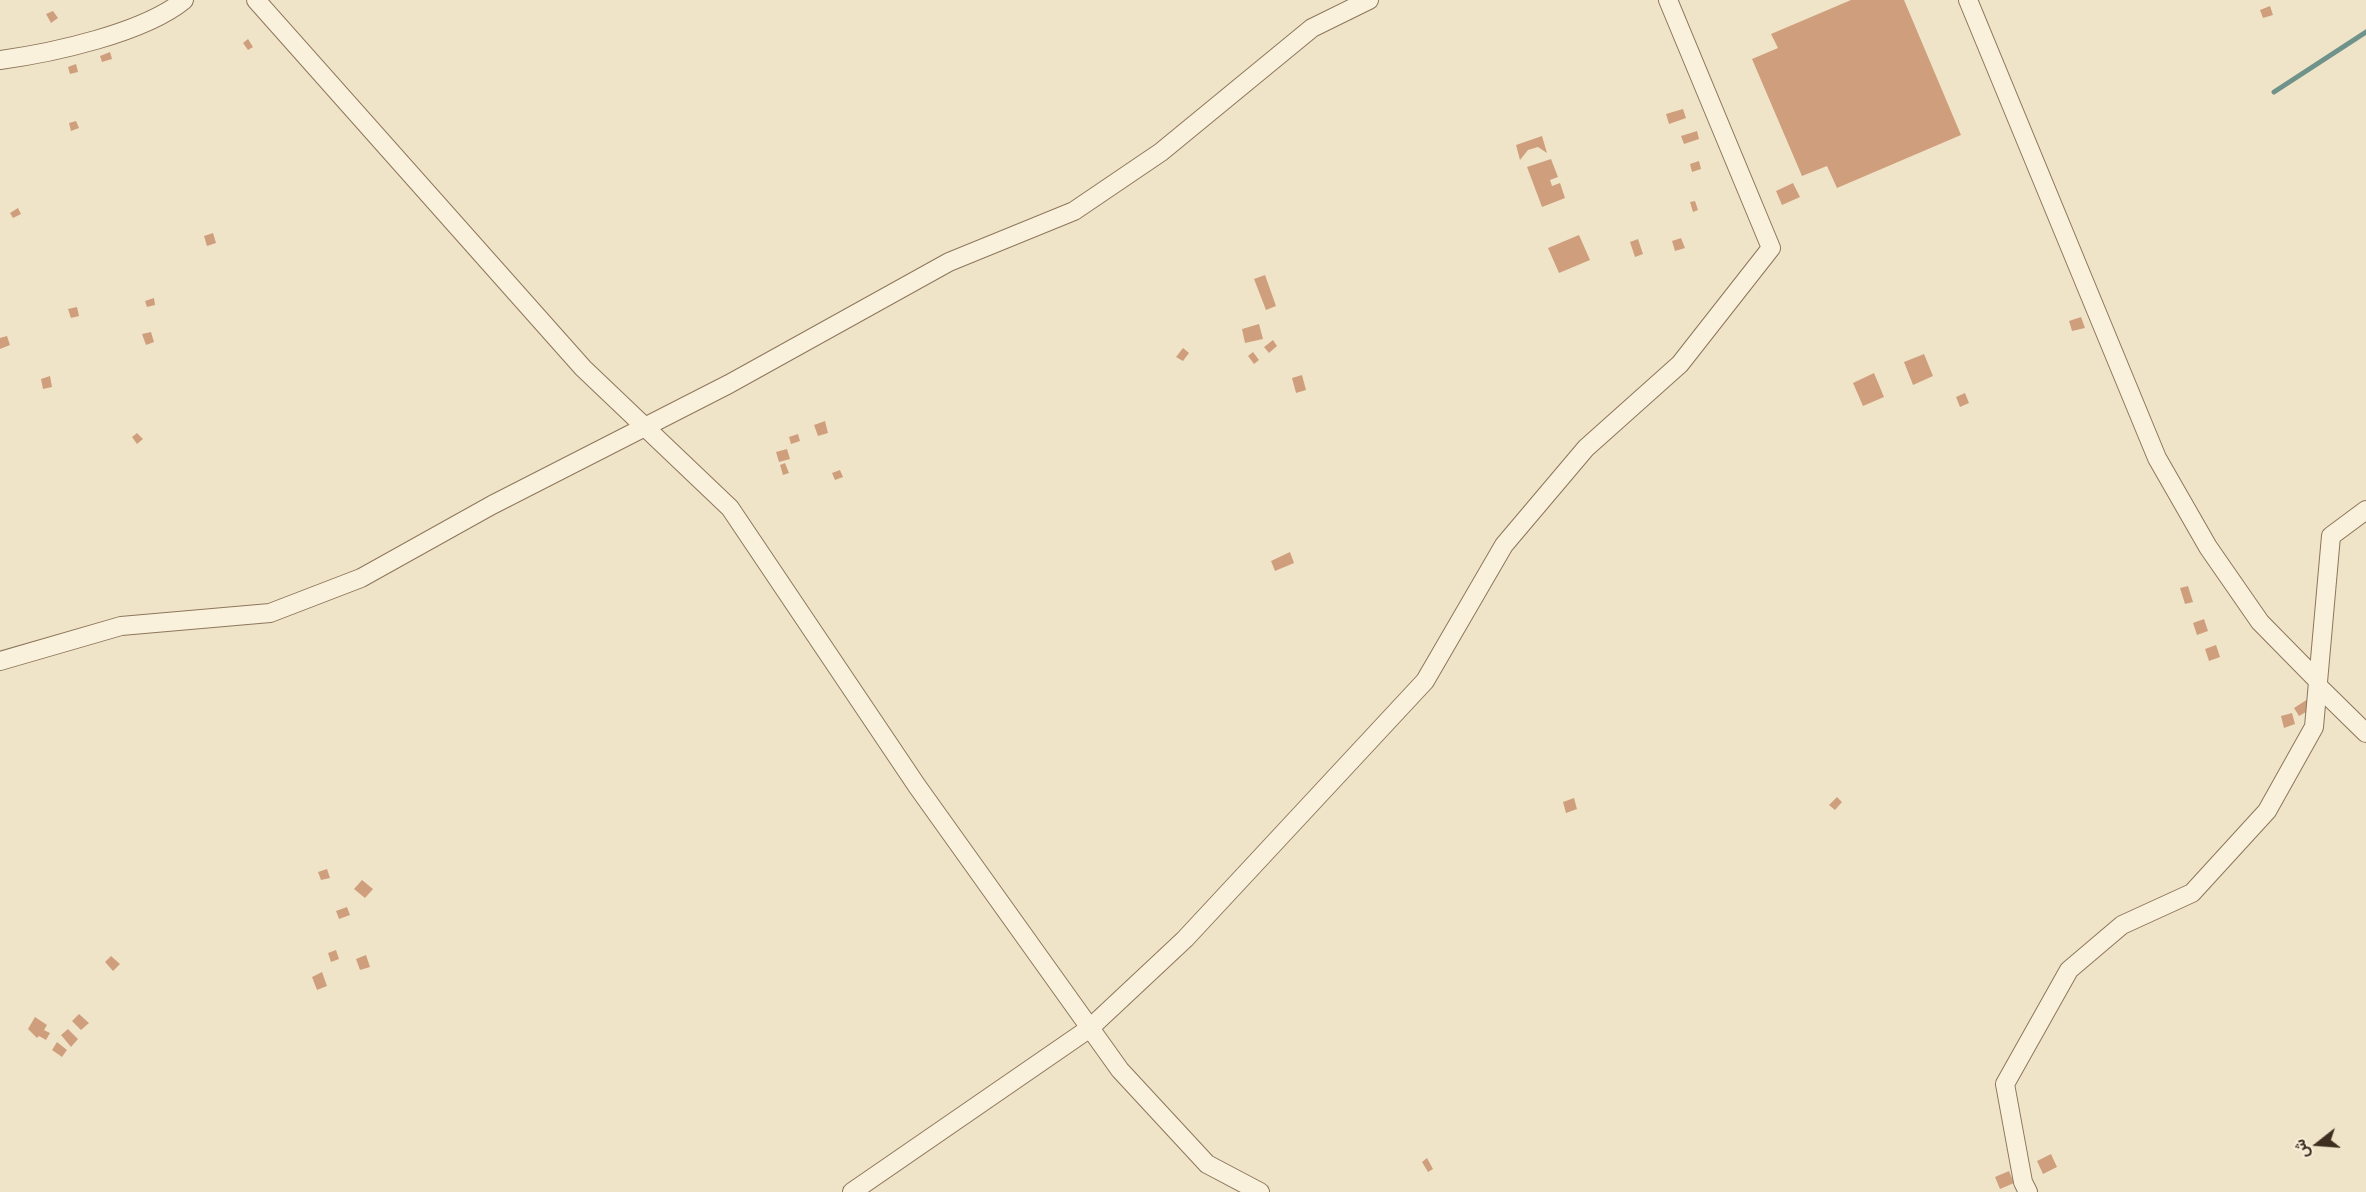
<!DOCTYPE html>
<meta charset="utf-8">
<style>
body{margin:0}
#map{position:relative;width:2366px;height:1192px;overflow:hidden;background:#f0e4c8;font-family:"Source Serif 4",Vazirmatn,serif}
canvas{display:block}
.north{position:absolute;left:2288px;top:1114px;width:60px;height:60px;-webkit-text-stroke:4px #f7eed8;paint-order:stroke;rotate:253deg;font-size:16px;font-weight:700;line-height:24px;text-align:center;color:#3d2e20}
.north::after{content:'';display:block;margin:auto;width:21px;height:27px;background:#3d2e20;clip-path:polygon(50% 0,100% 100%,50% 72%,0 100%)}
</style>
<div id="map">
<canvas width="2366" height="1192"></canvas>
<div class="north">ش</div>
</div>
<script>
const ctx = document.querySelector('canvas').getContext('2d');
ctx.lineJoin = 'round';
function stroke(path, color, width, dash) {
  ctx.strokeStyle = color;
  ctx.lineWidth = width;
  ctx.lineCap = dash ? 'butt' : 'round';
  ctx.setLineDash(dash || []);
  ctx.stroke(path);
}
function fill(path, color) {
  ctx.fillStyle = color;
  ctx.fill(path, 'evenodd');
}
const stream = new Path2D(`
 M 2274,92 L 2366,32`);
const building = new Path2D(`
 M 1851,0 L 1904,0 L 1961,135 L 1837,188 L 1827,166 L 1802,176 L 1752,59 L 1778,48 L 1771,34 Z
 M 2270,6 L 2273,15 L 2263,18 L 2260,10 Z
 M 53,11 L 58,18 L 51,23 L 46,14 Z
 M 248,39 L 253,47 L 248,50 L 243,43 Z
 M 110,52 L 112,59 L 102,62 L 100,56 Z
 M 76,64 L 78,72 L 70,74 L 68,67 Z
 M 1683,109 L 1686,118 L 1669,124 L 1666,114 Z
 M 76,121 L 79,128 L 71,131 L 69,123 Z
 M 1697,131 L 1699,139 L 1684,144 L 1681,136 Z
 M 1542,136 L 1547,153 L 1538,147 L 1528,150 L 1520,160 L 1516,145 Z
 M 1551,159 L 1558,177 L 1550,180 L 1552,186 L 1560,183 L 1565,198 L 1542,207 L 1527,167 Z
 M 1699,161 L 1701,169 L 1692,172 L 1690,164 Z
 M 1793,183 L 1800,197 L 1782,205 L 1776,191 Z
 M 1695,201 L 1698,210 L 1693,212 L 1690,202 Z
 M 18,208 L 21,214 L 13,218 L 10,213 Z
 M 213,233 L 216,243 L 207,246 L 204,236 Z
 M 1579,235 L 1590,260 L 1559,273 L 1548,248 Z
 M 1681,238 L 1685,248 L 1675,251 L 1672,241 Z
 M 1638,239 L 1643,254 L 1635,257 L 1630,242 Z
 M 1265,275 L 1276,306 L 1266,310 L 1254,279 Z
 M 154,298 L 155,305 L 147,307 L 145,301 Z
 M 77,307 L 79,316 L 71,318 L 68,309 Z
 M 2081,317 L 2085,328 L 2072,331 L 2069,321 Z
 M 1259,324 L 1263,339 L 1245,343 L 1242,329 Z
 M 151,332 L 154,342 L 146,345 L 142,334 Z
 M 7,336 L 10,345 L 0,349 L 0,338 Z
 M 1273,340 L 1277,346 L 1269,353 L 1264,347 Z
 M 1183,348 L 1189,353 L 1183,361 L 1176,357 Z
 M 1253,352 L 1259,360 L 1254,364 L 1248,356 Z
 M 1924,354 L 1933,376 L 1913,385 L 1904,362 Z
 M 1874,373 L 1884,397 L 1863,406 L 1853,383 Z
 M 1302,375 L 1306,390 L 1296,393 L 1292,378 Z
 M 50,376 L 52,387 L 43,389 L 41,379 Z
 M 1965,393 L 1969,403 L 1960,407 L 1956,397 Z
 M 825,421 L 828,433 L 818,436 L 814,425 Z
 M 137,433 L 143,439 L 137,444 L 132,437 Z
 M 798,434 L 800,441 L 791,444 L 789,437 Z
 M 787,449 L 790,459 L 779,462 L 776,452 Z
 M 785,463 L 789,473 L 783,475 L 780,465 Z
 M 840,470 L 843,477 L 835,480 L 832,473 Z
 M 1290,552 L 1294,563 L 1275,571 L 1271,561 Z
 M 2188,586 L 2193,602 L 2185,604 L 2180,588 Z
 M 2204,619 L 2208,631 L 2197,635 L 2193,623 Z
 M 2216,645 L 2220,657 L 2209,661 L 2205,649 Z
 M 2308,699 L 2313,708 L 2299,716 L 2294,708 Z
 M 2292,713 L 2295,724 L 2284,728 L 2281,716 Z
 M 1837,797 L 1842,802 L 1835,810 L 1829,805 Z
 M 1574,798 L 1577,809 L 1566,813 L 1563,802 Z
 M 327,869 L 330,878 L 321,880 L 318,872 Z
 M 362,880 L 373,889 L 365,898 L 354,889 Z
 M 347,907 L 350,915 L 339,919 L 336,911 Z
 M 336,950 L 339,959 L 331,962 L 328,953 Z
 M 366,955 L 370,967 L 360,970 L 356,959 Z
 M 111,956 L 120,964 L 113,971 L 105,962 Z
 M 322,972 L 327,986 L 317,990 L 312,977 Z
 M 79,1014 L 89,1023 L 81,1030 L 72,1021 Z
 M 35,1017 L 47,1025 L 44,1030 L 50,1033 L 46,1040 L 39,1036 L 37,1038 L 28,1029 Z
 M 68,1029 L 78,1039 L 71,1047 L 61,1035 Z
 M 57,1042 L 67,1050 L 62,1057 L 52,1050 Z
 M 2051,1154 L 2057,1167 L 2043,1174 L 2037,1161 Z
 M 1427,1158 L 1433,1169 L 1428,1172 L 1422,1162 Z
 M 2009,1171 L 2014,1183 L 2000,1189 L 1995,1177 Z`);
const street = new Path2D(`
 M 256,0 L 583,368 L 730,508 L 917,786 L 1120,1070 L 1207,1164 L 1260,1192
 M 1968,0 L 2157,458 L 2208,547 L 2260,622 L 2318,681
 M 0,60 C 52,53 144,33 184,0
 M 0,661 L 121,626 L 270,613 L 361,578 L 492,505 L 729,384 L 949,262 L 1074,211 L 1161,152 L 1312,28 L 1369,0
 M 2318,686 L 2366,733
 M 852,1192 L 1090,1028 L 1185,939 L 1425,681 L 1504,545 L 1586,448 L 1680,364 L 1771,248 L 1668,0
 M 2028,1192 L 2023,1182 L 2005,1084 L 2069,970 L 2122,925 L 2192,893 L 2267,811 L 2314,727 L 2331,536 L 2366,510`);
stroke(stream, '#6f938a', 5);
fill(building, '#cf9f7d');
stroke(street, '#8d765c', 20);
stroke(street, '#faf1dc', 18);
</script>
